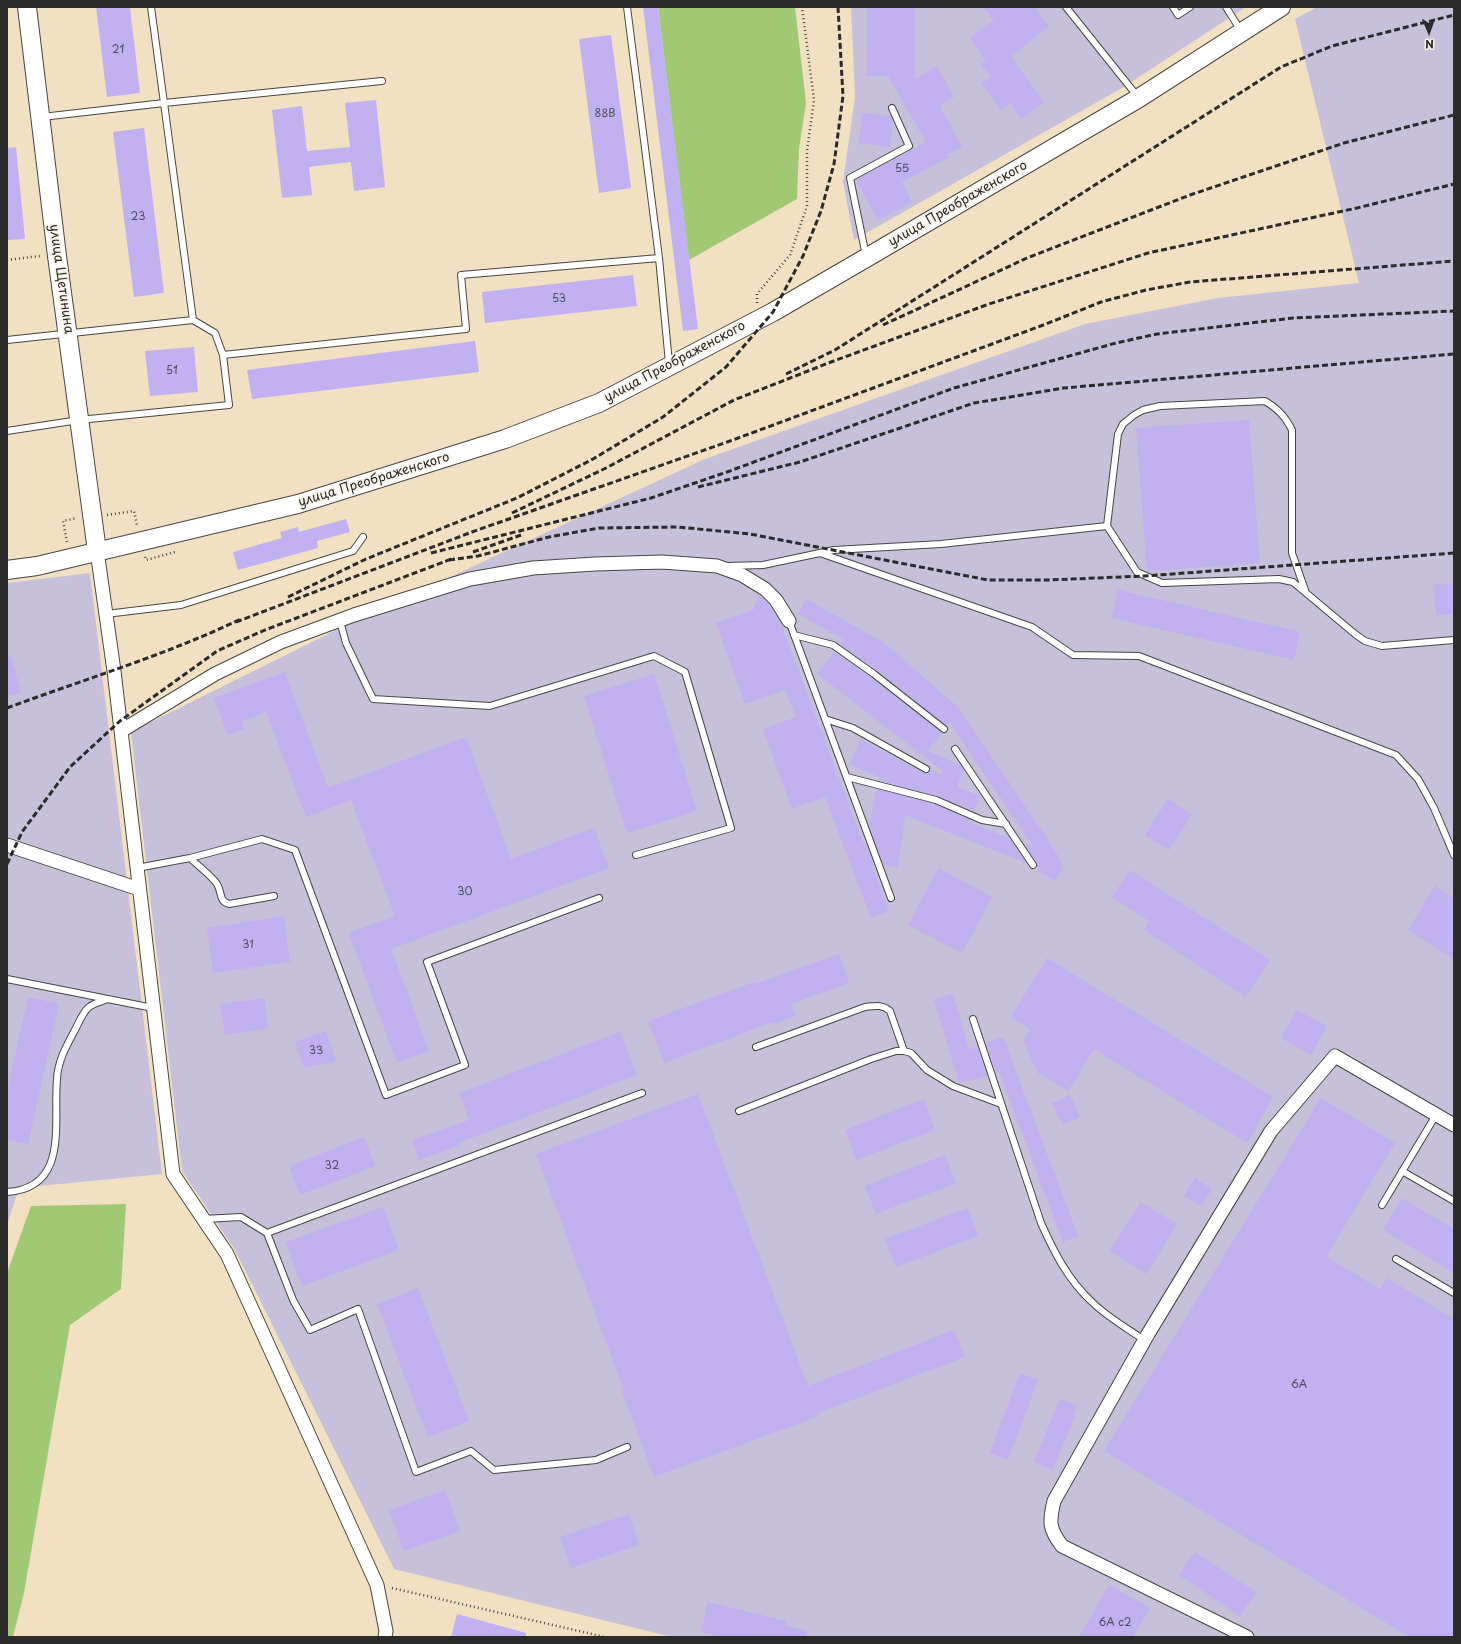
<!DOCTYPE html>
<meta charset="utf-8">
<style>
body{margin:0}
#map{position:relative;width:1461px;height:1644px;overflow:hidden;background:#f1e0c2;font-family:"Playpen Sans",sans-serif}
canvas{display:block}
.frame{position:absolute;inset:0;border:8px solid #2b2b2b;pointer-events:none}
.north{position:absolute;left:1409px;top:12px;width:40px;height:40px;-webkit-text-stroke:3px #f7f3e8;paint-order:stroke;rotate:178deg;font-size:11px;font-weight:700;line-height:16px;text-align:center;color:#2b2b2b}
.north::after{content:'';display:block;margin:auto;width:14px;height:18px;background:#2b2b2b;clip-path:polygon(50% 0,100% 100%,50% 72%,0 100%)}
</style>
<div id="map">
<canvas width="1461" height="1644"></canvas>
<div class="frame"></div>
<div class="north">N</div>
</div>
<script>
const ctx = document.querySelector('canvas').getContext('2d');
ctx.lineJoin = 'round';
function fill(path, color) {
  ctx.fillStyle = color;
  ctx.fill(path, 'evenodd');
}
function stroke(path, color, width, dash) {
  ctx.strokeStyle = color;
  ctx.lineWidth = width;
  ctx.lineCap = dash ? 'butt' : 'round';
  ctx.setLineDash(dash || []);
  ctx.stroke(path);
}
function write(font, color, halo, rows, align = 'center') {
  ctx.font = font + ' "Playpen Sans",sans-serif';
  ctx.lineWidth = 3.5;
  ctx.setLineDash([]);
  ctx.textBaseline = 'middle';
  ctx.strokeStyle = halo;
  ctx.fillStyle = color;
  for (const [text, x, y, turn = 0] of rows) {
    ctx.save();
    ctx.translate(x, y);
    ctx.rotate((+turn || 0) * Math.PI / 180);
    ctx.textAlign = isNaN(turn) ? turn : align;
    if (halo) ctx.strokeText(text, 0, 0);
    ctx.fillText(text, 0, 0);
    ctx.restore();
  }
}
const industrial = new Path2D(`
 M 851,7 L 1246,7 L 1122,88 L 854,240 L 843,182 L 855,97 Z
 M 1317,7 L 1454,7 L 1454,1637 L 672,1637 L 394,1569 L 235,1250 L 182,1171 L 131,732 L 342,627 L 705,459 L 1085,324 L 1218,298 L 1359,283 L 1295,19 Z
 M 90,573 L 162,1174 L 19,1188 L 7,1225 L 7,583 Z`);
const green = new Path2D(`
 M 658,7 L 795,7 L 806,103 L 799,149 L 797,199 L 689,260 Z
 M 126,1204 L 121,1289 L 70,1325 L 24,1593 L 13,1637 L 7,1637 L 7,1273 L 31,1206 Z`);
const building = new Path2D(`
 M 96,7 L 130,7 L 140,93 L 107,97 Z
 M 643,7 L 658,7 L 698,329 L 683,331 Z
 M 867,7 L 915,7 L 915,79 L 937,66 L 954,97 L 939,106 L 962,146 L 946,155 L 948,158 L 902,182 L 912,202 L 878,220 L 856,180 L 926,142 L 888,76 L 867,76 Z
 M 983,7 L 1034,7 L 1049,26 L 1011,57 L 1044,102 L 1021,119 L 1010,103 L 1001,110 L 982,84 L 991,77 L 981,64 L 986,60 L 970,38 L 994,20 Z
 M 611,35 L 631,188 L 599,193 L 579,39 Z
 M 376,100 L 385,187 L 354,191 L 351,162 L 309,167 L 312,195 L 282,198 L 272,110 L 302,106 L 307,151 L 350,147 L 345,103 Z
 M 862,113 L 891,116 L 893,121 L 890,147 L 859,143 Z
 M 144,128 L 164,293 L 134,297 L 113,132 Z
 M 16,147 L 25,239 L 7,240 L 7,148 Z
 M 633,275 L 637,306 L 485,323 L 482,292 Z
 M 475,341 L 479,372 L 252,399 L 247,370 Z
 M 194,347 L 198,392 L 150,396 L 145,351 Z
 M 1249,420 L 1260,563 L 1147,571 L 1136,428 Z
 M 346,519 L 350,532 L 317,541 L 318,548 L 238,570 L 233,552 L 282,538 L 280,532 L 298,527 L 299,532 Z
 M 1454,583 L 1454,614 L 1436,615 L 1434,585 Z
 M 1118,590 L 1300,632 L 1294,660 L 1111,618 Z
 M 759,595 L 772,609 L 780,621 L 865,847 L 866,842 L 874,866 L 872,866 L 889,911 L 871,918 L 825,797 L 792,809 L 763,729 L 796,717 L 785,690 L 745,704 L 716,623 L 753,610 Z
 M 806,599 L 883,642 L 958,707 L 1056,852 L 1063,868 L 1056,881 L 1037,871 L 1039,868 L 1037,867 L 1037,863 L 1024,844 L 1034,847 L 950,723 L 947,726 L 877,670 L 840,644 L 844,639 L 798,614 Z
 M 834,652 L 871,678 L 942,733 L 928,751 L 960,765 L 964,770 L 957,787 L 980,796 L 974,811 L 937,796 L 879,781 L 879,777 L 850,764 L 860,739 L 924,773 L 929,773 L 930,769 L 942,774 L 943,771 L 817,674 Z
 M 7,657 L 11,657 L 21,693 L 7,696 Z
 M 285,672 L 328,788 L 466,737 L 511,859 L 594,828 L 609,868 L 391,949 L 429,1051 L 397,1063 L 349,933 L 395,916 L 351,800 L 306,817 L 266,712 L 242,721 L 245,729 L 228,735 L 214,698 Z
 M 654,674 L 697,811 L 627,833 L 584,696 Z
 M 877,789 L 935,804 L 970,820 L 969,822 L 1009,838 L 1026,863 L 905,815 L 898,867 L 884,866 L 869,826 Z
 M 1168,799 L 1192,815 L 1169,850 L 1145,835 Z
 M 938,868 L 992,897 L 962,953 L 908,925 Z
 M 1130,870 L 1270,960 L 1246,997 L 1144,930 L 1149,921 L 1112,897 Z
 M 1435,886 L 1454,898 L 1454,959 L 1408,930 Z
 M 284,916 L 290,962 L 213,973 L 207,928 Z
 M 839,954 L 849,983 L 791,1004 L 796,1016 L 773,1024 L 773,1022 L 664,1063 L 648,1021 L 754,982 L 755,984 Z
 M 1047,958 L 1273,1097 L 1247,1143 L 1094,1049 L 1068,1091 L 1038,1073 L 1023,1041 L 1031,1030 L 1011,1017 Z
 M 953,994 L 969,1050 L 977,1046 L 987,1076 L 959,1083 L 934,999 Z
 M 28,997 L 59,1004 L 28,1144 L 7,1140 L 7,1091 Z
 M 264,998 L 268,1028 L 225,1035 L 220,1004 Z
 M 1297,1010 L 1327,1026 L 1311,1055 L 1281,1038 Z
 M 326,1031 L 336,1061 L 304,1068 L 295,1042 Z
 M 620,1032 L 637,1075 L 458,1143 L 459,1146 L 419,1160 L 412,1140 L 469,1120 L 459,1093 Z
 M 1003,1037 L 1078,1236 L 1063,1242 L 999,1072 L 996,1073 L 986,1043 Z
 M 698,1094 L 808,1386 L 954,1330 L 965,1357 L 818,1413 L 819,1416 L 654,1477 L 622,1391 L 624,1390 L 536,1154 Z
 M 1070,1095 L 1080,1117 L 1063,1125 L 1052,1103 Z
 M 1321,1098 L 1395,1143 L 1326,1257 L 1380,1289 L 1387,1278 L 1454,1319 L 1454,1637 L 1409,1637 L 1104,1451 Z
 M 924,1099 L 935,1130 L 856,1160 L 845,1130 Z
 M 364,1137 L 375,1166 L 300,1195 L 289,1166 Z
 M 945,1155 L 956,1183 L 876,1214 L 865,1186 Z
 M 1195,1178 L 1212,1189 L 1201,1206 L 1184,1196 Z
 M 1402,1198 L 1454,1229 L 1454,1273 L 1383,1230 Z
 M 1141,1202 L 1177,1224 L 1147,1274 L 1110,1251 Z
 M 383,1207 L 399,1250 L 302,1286 L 286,1242 Z
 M 968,1208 L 978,1236 L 896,1267 L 885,1239 Z
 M 418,1288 L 469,1421 L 428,1437 L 377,1304 Z
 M 1020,1373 L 1038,1380 L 1008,1460 L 990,1453 Z
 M 1060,1399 L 1077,1406 L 1073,1415 L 1075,1416 L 1053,1470 L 1034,1462 Z
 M 445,1490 L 460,1531 L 404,1551 L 389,1510 Z
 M 629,1514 L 639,1545 L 571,1568 L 560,1537 Z
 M 1195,1552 L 1256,1592 L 1240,1616 L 1179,1575 Z
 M 1109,1585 L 1150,1608 L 1133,1637 L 1079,1637 Z
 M 708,1602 L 786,1621 L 785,1626 L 807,1631 L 807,1637 L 722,1637 L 701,1632 Z
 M 457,1614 L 526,1633 L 526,1637 L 451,1637 Z`);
const path = new Path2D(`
 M 7,260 L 40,256
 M 757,303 L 757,294 L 790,255 L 807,206 L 807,151 L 814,100 L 802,7
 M 107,515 L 134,511 L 137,525
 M 67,542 L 63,521 L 77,518
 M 145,557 L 146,560 L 175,552
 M 392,1588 L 605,1637`);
const lane = new Path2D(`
 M 151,7 L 164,103 L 382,81
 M 627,7 L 659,258 L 669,363
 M 1066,7 L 1138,97
 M 1173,7 L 1178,15 L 1190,7
 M 1226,7 L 1241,31
 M 42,117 L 164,103 L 193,320
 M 866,256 L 850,178 L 909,146 L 892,108
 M 7,340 L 193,320 L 215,333 L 223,355 L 466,329 L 461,275 L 659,258
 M 7,431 L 79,420 L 229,405 L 223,355
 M 1107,526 L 1118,434 L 1123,424 L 1134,415 L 1143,410 L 1160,406 L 1265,401 C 1278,409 1285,416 1292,430 L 1292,553 L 1305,590
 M 820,553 L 1032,627 L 1073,655 L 1139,656 L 1396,755 L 1418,779 L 1434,808 L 1454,855
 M 728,566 L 763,565 L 834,550 L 941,544 L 1107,526 L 1137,572 L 1162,583 L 1279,579 L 1293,582 L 1355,634 L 1365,641 L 1382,646 L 1454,640
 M 106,614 L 181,605 L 353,551 L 363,537
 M 340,621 L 346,643 L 373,699 L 490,706 L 654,656 L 685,672 L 731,828 L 636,855
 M 789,621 L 891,898
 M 794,635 L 833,645 L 874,674 L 944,729
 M 825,719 L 853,728 L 926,769
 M 955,749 L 1033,865
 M 847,777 L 936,800 L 982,820 L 1006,824
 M 190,858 L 262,839 L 295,850 L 386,1095 L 465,1065 L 427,962 L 599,898
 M 137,868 L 190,858 C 197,865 215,878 218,886 C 222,894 219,901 229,904 L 274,896
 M 7,979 L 153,1008
 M 973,1019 L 1041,1223 C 1054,1252 1068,1280 1092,1302 C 1107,1317 1127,1328 1144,1340
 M 756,1047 L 865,1007 C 875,1006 882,1004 890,1011 L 904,1051
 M 739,1111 L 871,1059 L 896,1051 L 904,1051 L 911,1053 L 927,1070 L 953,1086 L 1001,1104
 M 1402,1171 L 1454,1201
 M 7,1192 C 70,1188 53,1122 57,1079 C 58,1060 67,1045 76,1028 C 79,1022 83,1012 89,1007 C 94,1003 102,1001 108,999
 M 1382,1205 L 1436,1115
 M 203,1219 L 241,1217 L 267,1233 L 293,1300 L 310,1330 L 358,1309 L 416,1472 L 471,1451 L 494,1470 L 596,1460 L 627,1447
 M 267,1233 L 642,1093
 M 1396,1259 L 1454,1293`);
const street = new Path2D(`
 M 97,551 L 114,671 L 173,1174 L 227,1254 L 377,1585 L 386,1631 L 385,1637
 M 121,731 L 215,674 L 281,642 L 354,615 L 470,579 L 533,568 L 595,564 L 662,562 L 717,566 L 742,575 L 765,589 L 776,600 L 789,621
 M 7,845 L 139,889
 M 1247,1637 L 1062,1546 C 1049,1529 1049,1522 1054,1501 L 1148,1334 L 1271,1131 L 1335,1056 L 1454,1125`);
const secondary = new Path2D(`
 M 27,7 L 57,256 L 97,551
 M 7,570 L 37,566 L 298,504 L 505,439 L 599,403 L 773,312 L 866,258 L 1139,98 L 1281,7`);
const rail = new Path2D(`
 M 883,325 L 1027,258 L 1190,195 L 1344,143 L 1454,115
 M 786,374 L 835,350 L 1281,67 L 1332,46 L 1454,15
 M 698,487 L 800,462 L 974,403 L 1064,388 L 1454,354
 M 512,513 L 606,468 L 734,400 L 831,362 L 989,304 L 1148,253 L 1357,208 L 1454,184
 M 473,552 L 521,535
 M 431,553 L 651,498 L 727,472 L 954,388 L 1116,343 L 1157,334 L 1293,318 L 1454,311
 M 449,560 L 478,556 L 549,537 L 599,528 L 678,527 L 750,534 L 988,580 L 1047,580 L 1145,576 L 1454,553
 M 288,597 L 366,559 L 517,498 L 593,459 L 663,417 L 726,367 L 773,312 L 803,256 L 821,211 L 834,164 L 843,96 L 838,7
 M 236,622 L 472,532 L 730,441 L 1046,324 L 1101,302 L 1146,290 L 1190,282 L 1454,261
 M 7,708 C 85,679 166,655 241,619
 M 7,864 L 22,832 L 70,767 L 120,721 L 217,651 L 265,630 L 454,558`);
const numberNames = [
 ["21",118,50],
 ["88В",605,114],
 ["55",902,169],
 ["23",138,217],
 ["53",559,299],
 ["51",172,371],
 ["30",465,892],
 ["31",248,945],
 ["33",316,1051],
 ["32",332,1166],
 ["6А",1299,1385],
 ["6А с2",1115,1623]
];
const streetNames = [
 ["улица Преображенского",958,204,-30],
 ["улица Щетинина",61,279,82],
 ["улица Преображенского",675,362,-28],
 ["улица Преображенского",374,480,-17]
];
fill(industrial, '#c6c0da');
fill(green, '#a1c974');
fill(building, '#c1b1f1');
stroke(lane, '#494642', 8);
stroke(street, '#494642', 15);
stroke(secondary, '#494642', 20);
stroke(path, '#494642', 2.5, [1, 3]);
stroke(lane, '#fff', 6);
stroke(street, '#fff', 13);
stroke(secondary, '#fff', 18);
stroke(rail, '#2b2b2b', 3, [6, 3]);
write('11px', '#504c5c', null, numberNames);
write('13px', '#2b2b2b', '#f7f3e8', streetNames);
</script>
